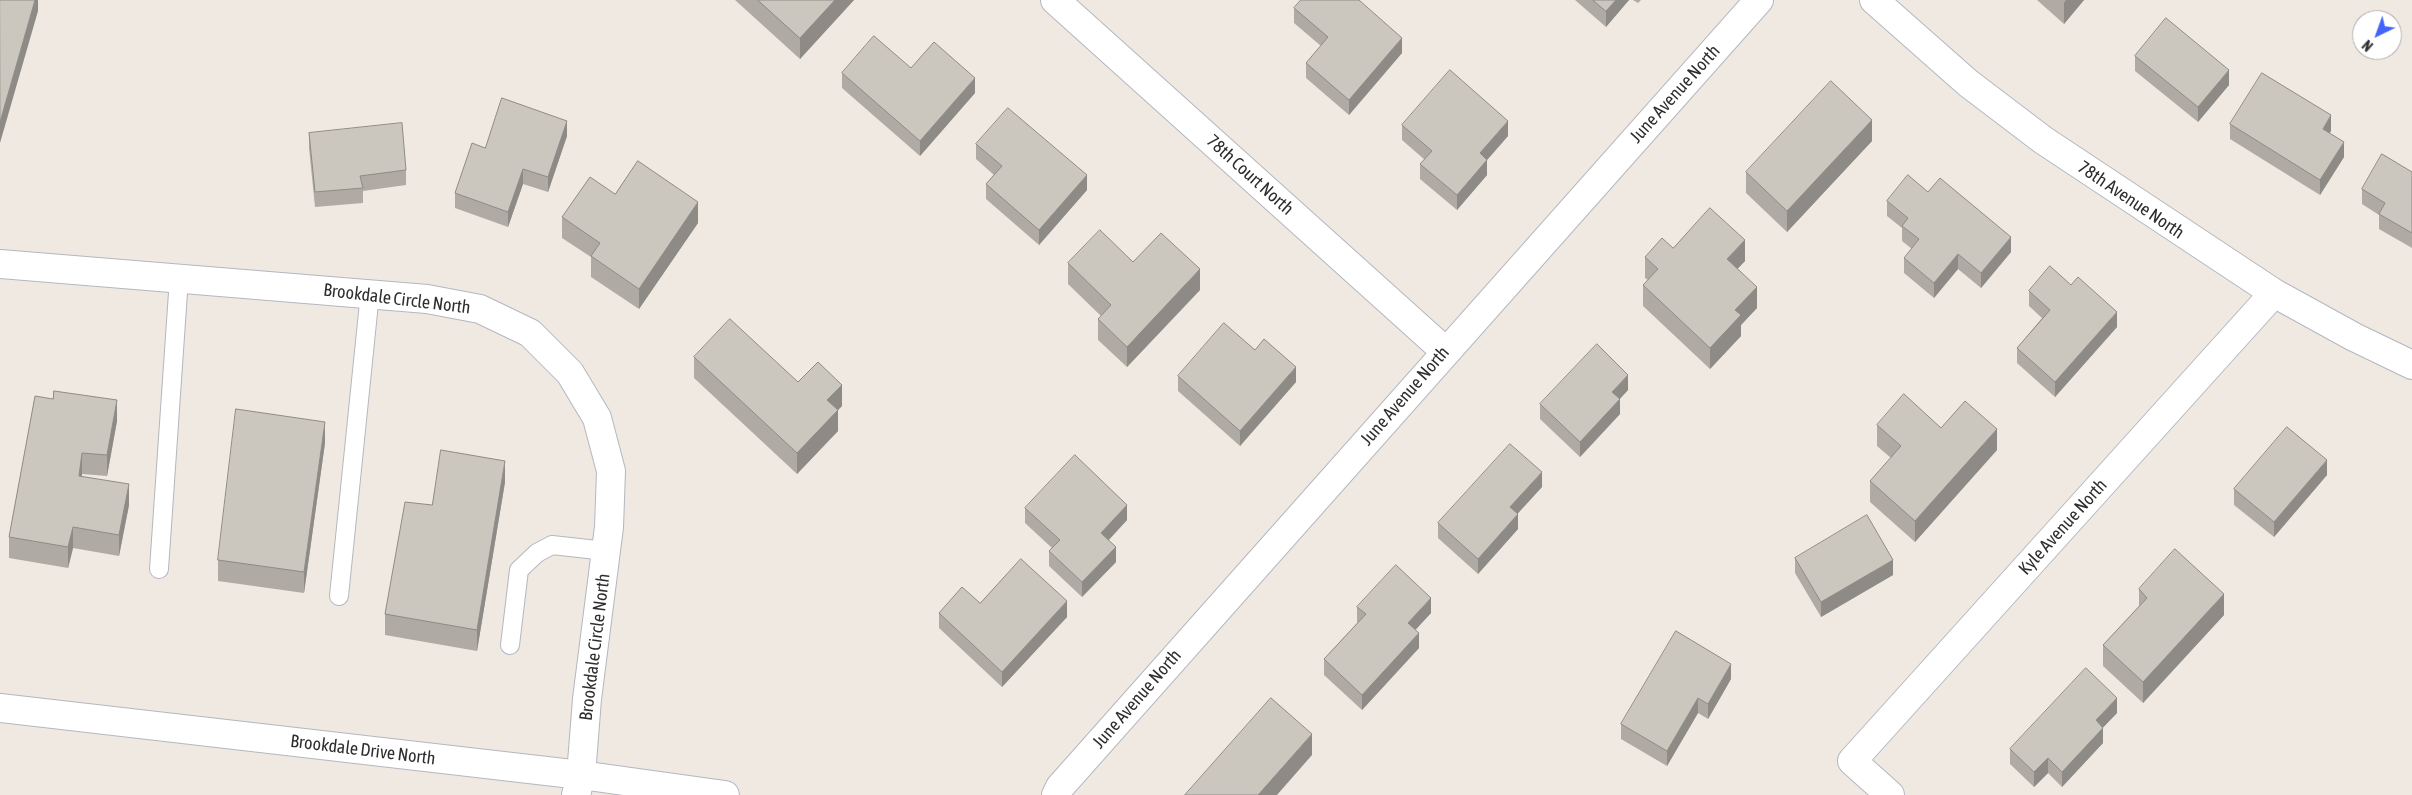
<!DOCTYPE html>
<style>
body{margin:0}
#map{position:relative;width:2412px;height:795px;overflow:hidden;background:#efe9e1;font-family:"Asap Condensed",sans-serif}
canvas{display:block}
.north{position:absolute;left:2352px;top:10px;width:50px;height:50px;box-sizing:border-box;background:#fff;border:1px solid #ababab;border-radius:50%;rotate:222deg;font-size:14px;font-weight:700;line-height:20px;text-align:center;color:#2e2e2e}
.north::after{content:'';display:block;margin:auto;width:18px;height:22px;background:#4264fb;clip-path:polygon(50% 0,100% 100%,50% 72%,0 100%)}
</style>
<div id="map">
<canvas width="2412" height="795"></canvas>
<div class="north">N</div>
</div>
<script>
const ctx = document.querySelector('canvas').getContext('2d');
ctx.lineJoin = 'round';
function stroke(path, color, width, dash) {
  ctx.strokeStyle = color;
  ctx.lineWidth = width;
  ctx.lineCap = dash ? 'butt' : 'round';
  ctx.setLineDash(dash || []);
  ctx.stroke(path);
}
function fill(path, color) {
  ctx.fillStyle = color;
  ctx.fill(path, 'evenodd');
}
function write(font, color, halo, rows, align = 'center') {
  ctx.font = font + ' "Asap Condensed",sans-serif';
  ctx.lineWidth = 4;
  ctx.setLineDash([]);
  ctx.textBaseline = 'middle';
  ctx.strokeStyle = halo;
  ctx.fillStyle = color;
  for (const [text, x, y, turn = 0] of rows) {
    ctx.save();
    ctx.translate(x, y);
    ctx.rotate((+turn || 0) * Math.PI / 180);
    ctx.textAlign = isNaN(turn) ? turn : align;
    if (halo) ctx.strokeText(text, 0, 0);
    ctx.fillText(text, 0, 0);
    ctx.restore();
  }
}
const lane = new Path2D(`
 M 159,569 L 179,278
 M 339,596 L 370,293
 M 510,645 L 519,570 L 537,553 L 552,545 L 606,551`);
const street = new Path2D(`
 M 1055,0 L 1445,351
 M 1874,0 L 1968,83 L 2043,140 L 2274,293 L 2354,337 L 2412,365
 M 0,264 L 427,299 L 480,309 L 530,333 L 570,373 L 597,418 L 611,471 L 609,527 L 587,699 L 581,775 L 576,795
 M 1056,795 L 1060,787 L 1759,0
 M 1890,795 L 1852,761 L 2274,293`);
const secondary = new Path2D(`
 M 0,708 L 581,775 L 725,795`);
const wall = new Path2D(`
 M 735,0 L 854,0 L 800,59 Z
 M 1575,0 L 1629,0 L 1606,27 Z
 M 1633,0 L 1641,0 L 1638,3 Z
 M 2037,0 L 2084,0 L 2064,24 Z
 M 1294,8 L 1402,53 L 1349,115 L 1306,78 L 1306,63 L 1321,46 L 1294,23 Z
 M 2135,56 L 2229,85 L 2198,122 L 2135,71 Z
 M 842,73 L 975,93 L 920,156 L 842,88 Z
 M 2230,124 L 2331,131 L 2329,133 L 2344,157 L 2320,195 L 2230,139 Z
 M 1402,125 L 1508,136 L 1487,160 L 1487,175 L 1457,210 L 1420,179 L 1420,164 L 1425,160 L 1402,140 Z
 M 309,133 L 406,170 L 406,185 L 363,191 L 363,203 L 315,207 L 309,148 Z
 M 567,136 L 548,192 L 523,184 L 508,227 L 455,208 L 455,193 L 485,148 Z
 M 1872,141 L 1787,232 L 1746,193 L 1746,172 Z
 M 976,144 L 1087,190 L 1039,245 L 986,199 L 986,184 L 994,175 L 976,159 Z
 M 2412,172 L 2412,248 L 2379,229 L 2379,215 L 2362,204 L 2362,189 Z
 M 1928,192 L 2011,252 L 1981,288 L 1958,269 L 1934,298 L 1904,273 L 1904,258 L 1912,249 L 1902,241 L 1902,228 L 1887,216 L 1887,201 Z
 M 615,194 L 698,223 L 639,309 L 591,277 L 591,257 L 562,238 L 562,217 Z
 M 1673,248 L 1745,261 L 1737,269 L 1757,308 L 1741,325 L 1741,336 L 1710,369 L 1643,306 L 1643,285 L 1648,280 L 1645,278 L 1645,257 Z
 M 1133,262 L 1200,290 L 1127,367 L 1098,340 L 1098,319 L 1101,316 L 1068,284 L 1068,263 Z
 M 2029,291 L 2117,327 L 2055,397 L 2017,363 L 2017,348 L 2042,318 L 2029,306 Z
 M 1255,350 L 1296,382 L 1240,446 L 1178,391 L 1178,376 Z
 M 694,357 L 798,382 L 842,406 L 838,410 L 838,431 L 797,474 L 694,378 Z
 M 1628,390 L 1620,399 L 1620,414 L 1580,457 L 1540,419 L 1540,404 Z
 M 35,396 L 117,421 L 107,476 L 82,474 L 82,476 L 129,505 L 119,556 L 73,548 L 68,568 L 9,558 L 9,537 Z
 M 1877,425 L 1941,428 L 1997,450 L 1915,542 L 1870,502 L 1870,481 L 1891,458 L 1877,446 Z
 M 325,443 L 304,593 L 218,581 L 218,560 Z
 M 2327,475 L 2274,537 L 2234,505 L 2234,489 Z
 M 505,482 L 477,651 L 385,635 L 385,614 L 432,505 Z
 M 1542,487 L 1517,514 L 1518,529 L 1478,574 L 1438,538 L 1438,523 Z
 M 1025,508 L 1127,520 L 1109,540 L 1116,562 L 1082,597 L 1049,566 L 1049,551 L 1052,548 L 1025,523 Z
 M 1795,558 L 1893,575 L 1821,617 L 1795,573 Z
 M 2139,589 L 2224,615 L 2143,703 L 2103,666 L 2103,645 L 2139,606 Z
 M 980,603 L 1067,617 L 1002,687 L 939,628 L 939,613 Z
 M 1357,607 L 1431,613 L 1415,630 L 1419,648 L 1362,710 L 1324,675 L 1324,659 L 1358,622 L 1357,622 Z
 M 1731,679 L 1708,719 L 1698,713 L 1667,766 L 1621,739 L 1621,724 Z
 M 2117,713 L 2103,727 L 2103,743 L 2062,787 L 2048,773 L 2034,787 L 2010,764 L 2010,749 Z`);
const shadedWall = new Path2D(`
 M 35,0 L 38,0 L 38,11 L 0,143 L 0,122 Z
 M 835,0 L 854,0 L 800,59 L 800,38 Z
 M 1616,0 L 1629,0 L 1606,27 L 1606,11 Z
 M 2066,0 L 2084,0 L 2064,24 L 2064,3 Z
 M 1402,38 L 1402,53 L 1349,115 L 1349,100 Z
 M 2229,70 L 2229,85 L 2198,122 L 2198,107 Z
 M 975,78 L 975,93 L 920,156 L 920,141 Z
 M 2331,115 L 2331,131 L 2323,144 L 2323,129 Z
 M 1872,120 L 1872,141 L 1787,232 L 1787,211 Z
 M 567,121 L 567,136 L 548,192 L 548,177 Z
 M 1508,121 L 1508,136 L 1480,168 L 1480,153 Z
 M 2344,142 L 2344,157 L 2320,195 L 2320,180 Z
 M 1487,160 L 1487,175 L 1457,210 L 1457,195 Z
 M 523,169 L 523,184 L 508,227 L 508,212 Z
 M 1087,175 L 1087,190 L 1039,245 L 1039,230 Z
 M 698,202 L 698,223 L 639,309 L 639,289 Z
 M 2011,237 L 2011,252 L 1981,288 L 1981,273 Z
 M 1745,240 L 1745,261 L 1727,280 L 1727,259 Z
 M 1958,254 L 1958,269 L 1934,298 L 1934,283 Z
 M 1200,269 L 1200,290 L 1127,367 L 1127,347 Z
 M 1757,287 L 1757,308 L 1741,325 L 1741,336 L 1710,369 L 1710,348 L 1735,310 Z
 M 2117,312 L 2117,327 L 2055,397 L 2055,382 Z
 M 1296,367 L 1296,382 L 1240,446 L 1240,431 Z
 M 1628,375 L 1628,390 L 1612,407 L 1612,392 Z
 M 842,385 L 842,406 L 838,410 L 838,431 L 797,474 L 797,453 L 827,400 Z
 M 1620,399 L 1620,414 L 1580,457 L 1580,442 Z
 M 117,400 L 117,421 L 107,476 L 107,455 Z
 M 325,422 L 325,443 L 304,593 L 304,572 Z
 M 1997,429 L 1997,450 L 1915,542 L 1915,521 Z
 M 82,453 L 82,474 L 79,497 L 79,476 Z
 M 2327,460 L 2327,475 L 2274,537 L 2274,522 Z
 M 505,461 L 505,482 L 477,651 L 477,630 Z
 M 1542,472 L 1542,487 L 1510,522 L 1510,507 Z
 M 129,484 L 129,505 L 119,556 L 119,535 Z
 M 1127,505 L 1127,520 L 1101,548 L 1101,533 Z
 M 1518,514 L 1518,529 L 1478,574 L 1478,559 Z
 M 73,527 L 73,548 L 68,568 L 68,547 Z
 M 1116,547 L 1116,562 L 1082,597 L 1082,582 Z
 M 1893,560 L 1893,575 L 1821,617 L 1821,602 Z
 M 2224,594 L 2224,615 L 2143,703 L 2143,682 Z
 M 1431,598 L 1431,613 L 1408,638 L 1408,623 Z
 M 1067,601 L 1067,617 L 1002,687 L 1002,672 Z
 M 1419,633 L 1419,648 L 1362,710 L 1362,695 Z
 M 1731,664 L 1731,679 L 1708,719 L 1708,704 Z
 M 1698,698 L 1698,713 L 1667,766 L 1667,751 Z
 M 2117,698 L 2117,713 L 2096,735 L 2096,720 Z
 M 2103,728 L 2103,743 L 2062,787 L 2062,772 Z
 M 1312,734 L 1312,755 L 1277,795 L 1258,795 Z
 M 2048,758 L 2048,773 L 2034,787 L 2034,772 Z`);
const building = new Path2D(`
 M 0,0 L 35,0 L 0,122 Z
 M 758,0 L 835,0 L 800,38 Z
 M 1301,0 L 1359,0 L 1402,38 L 1349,100 L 1306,63 L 1328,37 L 1294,8 Z
 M 1593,0 L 1616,0 L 1606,11 Z
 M 2166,18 L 2229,70 L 2198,107 L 2135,56 Z
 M 874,36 L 911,68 L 934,42 L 975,78 L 920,141 L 842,73 Z
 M 1450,70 L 1508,121 L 1480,153 L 1487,160 L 1457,195 L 1420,164 L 1432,151 L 1402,125 Z
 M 2262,73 L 2331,115 L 2323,129 L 2344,142 L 2320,180 L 2230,124 Z
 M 1831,81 L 1872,120 L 1787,211 L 1746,172 Z
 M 502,98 L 567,121 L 548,177 L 523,169 L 508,212 L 455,193 L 472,143 L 485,148 Z
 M 1008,108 L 1087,175 L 1039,230 L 986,184 L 1002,166 L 976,144 Z
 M 402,123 L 406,170 L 360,176 L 363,188 L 315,192 L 309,133 Z
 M 2382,154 L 2412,172 L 2412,233 L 2379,214 L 2385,203 L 2362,189 Z
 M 638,161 L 698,202 L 639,289 L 591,256 L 600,243 L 562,217 L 590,177 L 615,194 Z
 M 1908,175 L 1928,192 L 1940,178 L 2011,237 L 1981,273 L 1958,254 L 1934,283 L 1904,258 L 1919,239 L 1902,226 L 1908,218 L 1887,201 Z
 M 1710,208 L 1745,240 L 1727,259 L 1757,287 L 1735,310 L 1741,315 L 1710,348 L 1643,285 L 1658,269 L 1645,257 L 1662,238 L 1673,248 Z
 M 1100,230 L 1133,262 L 1161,233 L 1200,269 L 1127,347 L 1098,319 L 1111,305 L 1068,263 Z
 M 2050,266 L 2071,285 L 2078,277 L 2117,312 L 2055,382 L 2017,348 L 2050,310 L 2029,291 Z
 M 730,319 L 798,382 L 818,362 L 842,385 L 827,400 L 838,410 L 797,453 L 694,357 Z
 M 1224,323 L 1255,350 L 1264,339 L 1296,367 L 1240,431 L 1178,376 Z
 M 1597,344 L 1628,375 L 1612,392 L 1620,399 L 1580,442 L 1540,404 Z
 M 54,391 L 117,400 L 107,455 L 82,453 L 79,476 L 129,484 L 119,535 L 73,527 L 68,547 L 9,537 L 35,396 L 53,399 Z
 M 1904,394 L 1941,428 L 1965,401 L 1997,429 L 1915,521 L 1870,481 L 1901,446 L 1877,425 Z
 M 236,409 L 325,422 L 304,572 L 218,560 Z
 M 2287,427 L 2327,460 L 2274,522 L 2234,489 Z
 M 1510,444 L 1542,472 L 1510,507 L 1518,514 L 1478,559 L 1438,523 Z
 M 441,450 L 505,461 L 477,630 L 385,614 L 405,502 L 432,505 Z
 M 1075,455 L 1127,505 L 1101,533 L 1116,547 L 1082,582 L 1049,551 L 1060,540 L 1025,508 Z
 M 1867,515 L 1893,560 L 1821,602 L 1795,558 Z
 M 2175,549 L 2224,594 L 2143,682 L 2103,645 L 2147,598 L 2139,589 Z
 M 1021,559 L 1067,601 L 1002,672 L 939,613 L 962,587 L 980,603 Z
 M 1396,565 L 1431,598 L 1408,623 L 1419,633 L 1362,695 L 1324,659 L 1366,614 L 1357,607 Z
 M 1676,631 L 1731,664 L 1708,704 L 1698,698 L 1667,751 L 1621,724 Z
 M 2086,668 L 2117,698 L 2096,720 L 2103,728 L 2062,772 L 2048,758 L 2034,772 L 2010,749 Z
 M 1271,698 L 1312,734 L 1258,795 L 1185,795 Z`);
const streetNames = [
 ["June Avenue North",1675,94,-48],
 ["78th Court North",1250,175,42],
 ["78th Avenue North",2131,200,34],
 ["Brookdale Circle North",397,299,7],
 ["June Avenue North",1405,396,-49],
 ["Kyle Avenue North",2063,527,-48],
 ["Brookdale Circle North",595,647,-83],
 ["June Avenue North",1137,699,-49],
 ["Brookdale Drive North",363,750,7]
];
stroke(lane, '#b4b7c1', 20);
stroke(street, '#b4b7c1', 30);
stroke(secondary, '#b4b7c1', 30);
stroke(lane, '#fff', 18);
stroke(street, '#fff', 28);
stroke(secondary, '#fff', 28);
fill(wall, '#afaba4');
fill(shadedWall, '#8e8b86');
fill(building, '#cbc7bf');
stroke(building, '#8e8b86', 1);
write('18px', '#2e2e2e', '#fff', streetNames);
</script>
